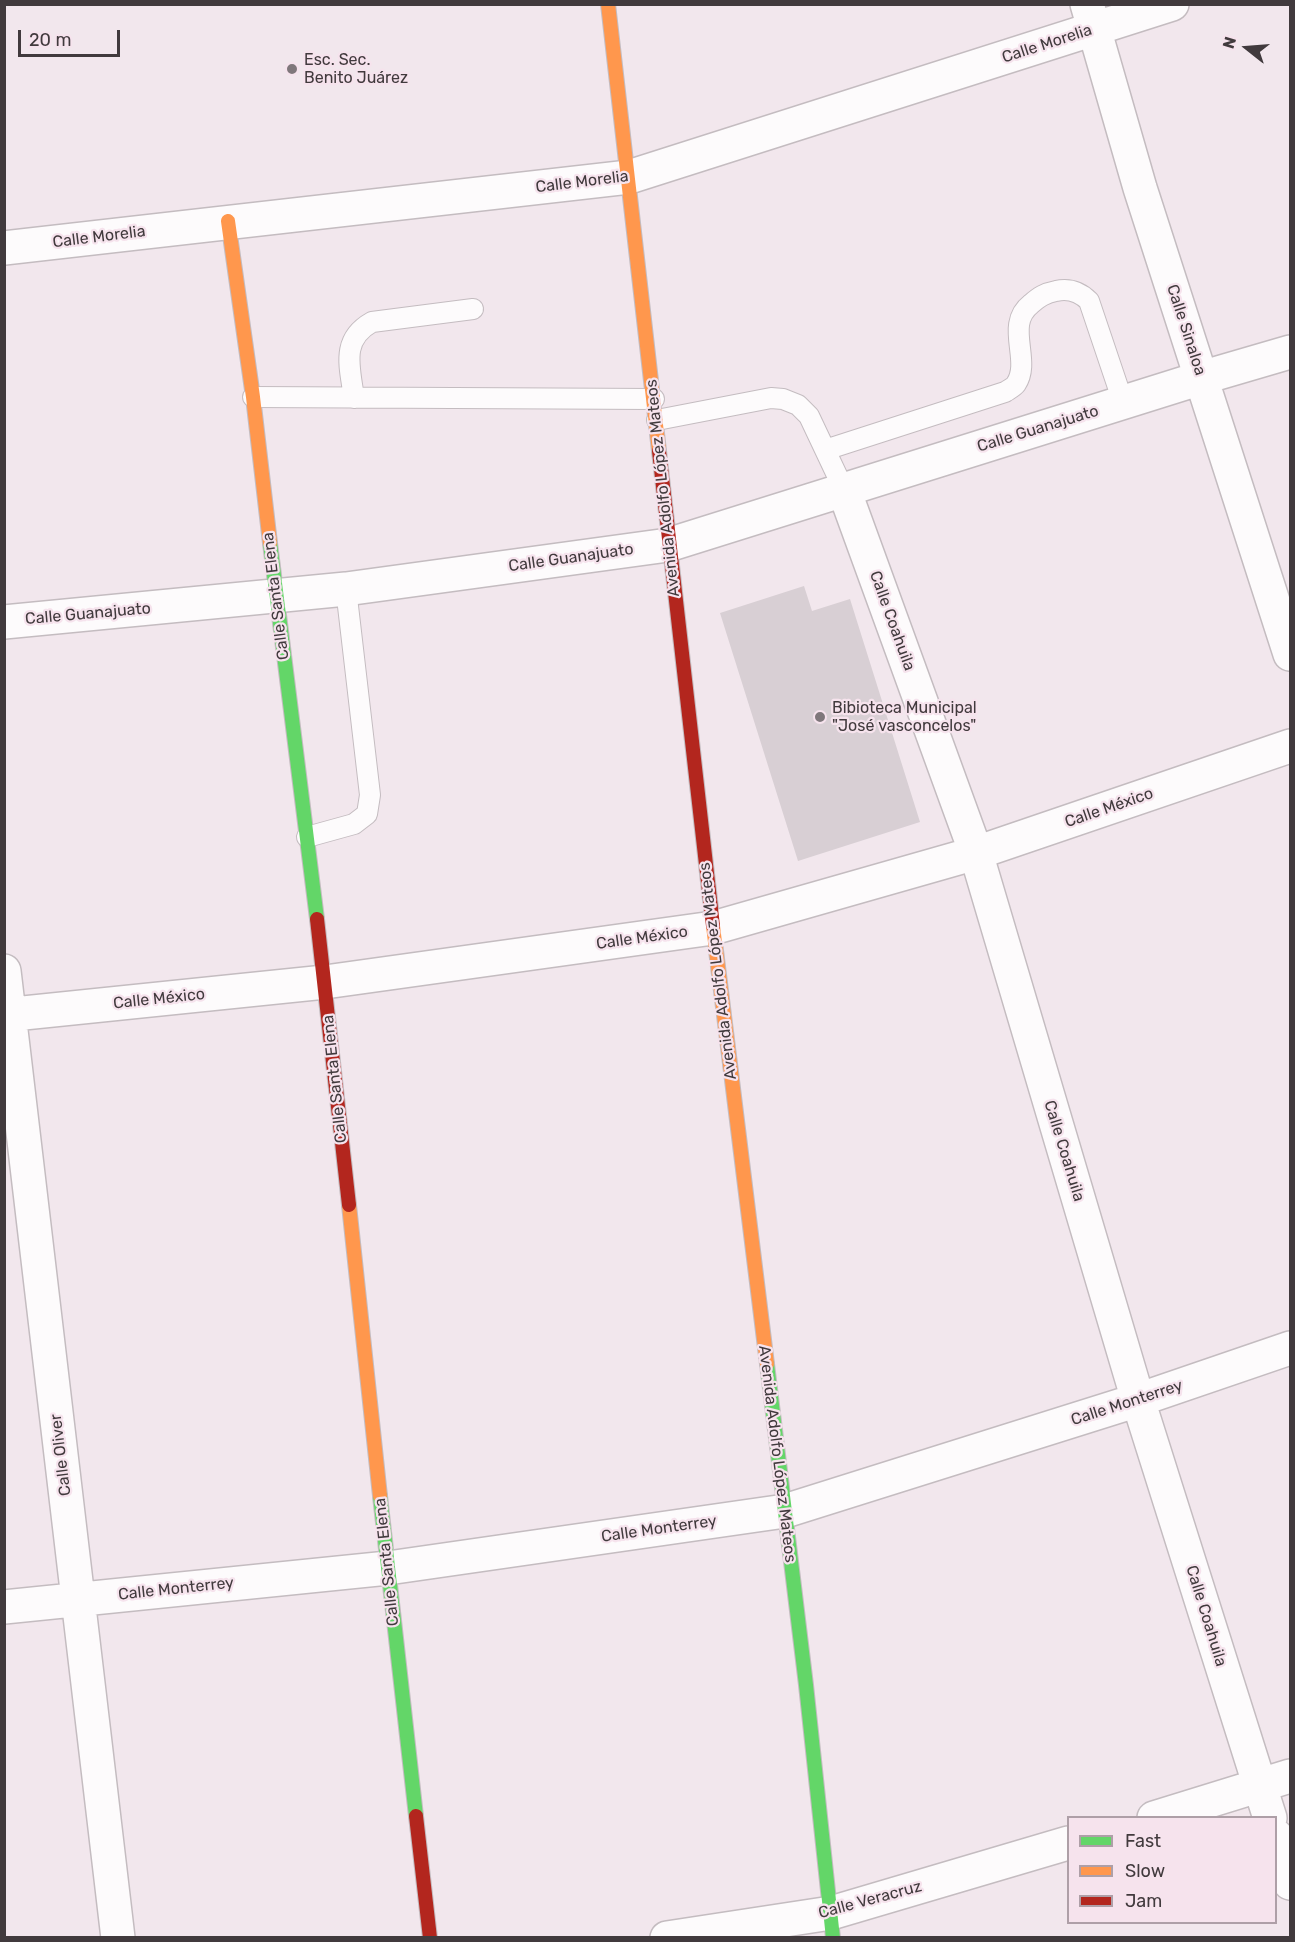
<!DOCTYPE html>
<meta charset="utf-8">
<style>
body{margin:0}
#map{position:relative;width:1295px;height:1942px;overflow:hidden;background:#f2e7ed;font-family:Rubik,sans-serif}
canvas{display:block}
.frame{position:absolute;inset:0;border:6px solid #413a3d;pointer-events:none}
.legend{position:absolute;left:1067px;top:1816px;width:210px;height:108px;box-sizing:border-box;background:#f6e3ed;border:2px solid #ae9fa7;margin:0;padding:8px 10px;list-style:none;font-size:18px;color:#413a3d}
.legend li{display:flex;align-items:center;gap:12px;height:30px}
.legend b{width:30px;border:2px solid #ae9fa7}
.north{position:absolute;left:1217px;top:18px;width:60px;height:60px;-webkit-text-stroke:4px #f6e3ed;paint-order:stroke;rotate:287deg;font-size:16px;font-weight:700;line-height:24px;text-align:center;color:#413a3d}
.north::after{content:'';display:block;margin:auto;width:21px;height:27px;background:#413a3d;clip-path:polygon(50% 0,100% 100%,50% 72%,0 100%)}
.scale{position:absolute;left:18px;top:30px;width:102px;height:27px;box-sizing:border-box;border:3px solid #413a3d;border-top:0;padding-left:8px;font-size:18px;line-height:21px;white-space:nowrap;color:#413a3d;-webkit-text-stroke:4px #f6e3ed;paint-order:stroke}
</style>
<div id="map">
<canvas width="1295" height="1942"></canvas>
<div class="frame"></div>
<ul class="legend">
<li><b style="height:8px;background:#63d668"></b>Fast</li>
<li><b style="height:8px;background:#ff974d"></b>Slow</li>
<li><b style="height:8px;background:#b3261e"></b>Jam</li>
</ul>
<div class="north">N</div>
<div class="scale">20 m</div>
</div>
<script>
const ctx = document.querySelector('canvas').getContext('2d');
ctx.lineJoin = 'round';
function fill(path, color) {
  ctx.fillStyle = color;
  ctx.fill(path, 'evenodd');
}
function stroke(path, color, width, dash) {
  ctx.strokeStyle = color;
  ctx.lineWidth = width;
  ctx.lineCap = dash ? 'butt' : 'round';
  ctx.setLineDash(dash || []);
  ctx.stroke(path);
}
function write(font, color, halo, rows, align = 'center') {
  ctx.font = font + ' Rubik,sans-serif';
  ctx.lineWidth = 4.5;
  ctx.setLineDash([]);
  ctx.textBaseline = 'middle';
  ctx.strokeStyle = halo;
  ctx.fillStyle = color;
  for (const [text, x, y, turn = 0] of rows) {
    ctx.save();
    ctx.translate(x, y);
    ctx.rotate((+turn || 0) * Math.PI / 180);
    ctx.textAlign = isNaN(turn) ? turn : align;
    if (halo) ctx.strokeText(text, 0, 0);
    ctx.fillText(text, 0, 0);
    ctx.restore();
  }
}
const building = new Path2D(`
 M 804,586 L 812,611 L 850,599 L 920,822 L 798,861 L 720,613 Z`);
const lane = new Path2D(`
 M 253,397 L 654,399
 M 354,398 C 350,367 340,340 372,322 L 473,309
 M 657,420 L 771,398 L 783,399 L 798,405 L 809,416 L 844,490
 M 825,450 L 1005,392 C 1008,390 1014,387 1016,384 C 1032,360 1004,325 1031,304 C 1039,297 1045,293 1056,291 C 1069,288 1080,292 1089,301 L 1123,402
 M 307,837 L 354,824 L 367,814 L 370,795 L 346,589`);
const street = new Path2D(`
 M 1087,4 L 1140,188 L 1290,654
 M 4,248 L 629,177 L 1172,4
 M 844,490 L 976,853 L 1138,1400 L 1270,1818
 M 4,622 L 346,589 L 668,545 L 1201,378 L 1290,352
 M 4,971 L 118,1938
 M 4,1015 L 325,982 L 713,928 L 976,853 L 1290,746
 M 4,1607 L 388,1568 L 785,1511 L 1138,1400 L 1290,1348
 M 1154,1818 L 1290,1776
 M 1276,1836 L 1290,1883
 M 667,1938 L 831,1913 L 1068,1843`);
const fast = new Path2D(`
 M 270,543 L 317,919
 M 767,1364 L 806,1685 L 833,1938
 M 380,1496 L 416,1816`);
const slow = new Path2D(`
 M 608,4 L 659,451
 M 228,221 L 253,397 L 270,543
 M 713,926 L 767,1364
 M 349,1205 L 380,1496`);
const jam = new Path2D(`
 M 659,451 L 713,926
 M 317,919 L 349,1205
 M 416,1816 L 430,1938`);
const markers = [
 [292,69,6,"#7f777b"],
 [820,717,6,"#7f777b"]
];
const streetNames = [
 ["Calle Morelia",1047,44,-18],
 ["Calle Morelia",582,182,-7],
 ["Calle Morelia",99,237,-7],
 ["Calle Sinaloa",1186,330,72],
 ["Calle Guanajuato",1038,429,-17],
 ["Avenida Adolfo López Mateos",663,488,-96],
 ["Calle Guanajuato",571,558,-8],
 ["Calle Santa Elena",276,596,-97],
 ["Calle Guanajuato",88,614,-5],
 ["Calle Coahuila",892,621,70],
 ["Calle México",1109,808,-19],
 ["Calle México",642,938,-8],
 ["Avenida Adolfo López Mateos",718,971,-97],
 ["Calle México",159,999,-6],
 ["Calle Santa Elena",335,1079,-96],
 ["Calle Coahuila",1064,1151,73],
 ["Calle Monterrey",1127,1403,-18],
 ["Avenida Adolfo López Mateos",777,1454,83],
 ["Calle Oliver",61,1455,-97],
 ["Calle Monterrey",659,1529,-8],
 ["Calle Santa Elena",387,1562,-96],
 ["Calle Monterrey",176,1589,-6],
 ["Calle Coahuila",1206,1616,73],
 ["Calle Veracruz",870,1900,-15]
];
const poiNames = [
 ["Esc. Sec.",304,60],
 ["Benito Juárez",304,78],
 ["Bibioteca Municipal",832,708],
 ["\"José vasconcelos\"",832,726]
];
fill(building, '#d8cfd4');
stroke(lane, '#c4bcc0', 22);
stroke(street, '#c4bcc0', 36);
stroke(fast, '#c4bcc0', 16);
stroke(slow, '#c4bcc0', 16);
stroke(jam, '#c4bcc0', 16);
stroke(lane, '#fdfbfc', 20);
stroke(street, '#fdfbfc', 33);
stroke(fast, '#63d668', 14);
stroke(slow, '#ff974d', 14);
stroke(jam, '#b3261e', 14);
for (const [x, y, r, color] of markers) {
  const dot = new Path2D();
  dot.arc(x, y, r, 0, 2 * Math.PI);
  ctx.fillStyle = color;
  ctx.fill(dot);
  stroke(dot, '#f6e3ed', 2);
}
write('16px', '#413a3d', '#f6e3ed', streetNames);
write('16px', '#413a3d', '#f6e3ed', poiNames, 'left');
</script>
